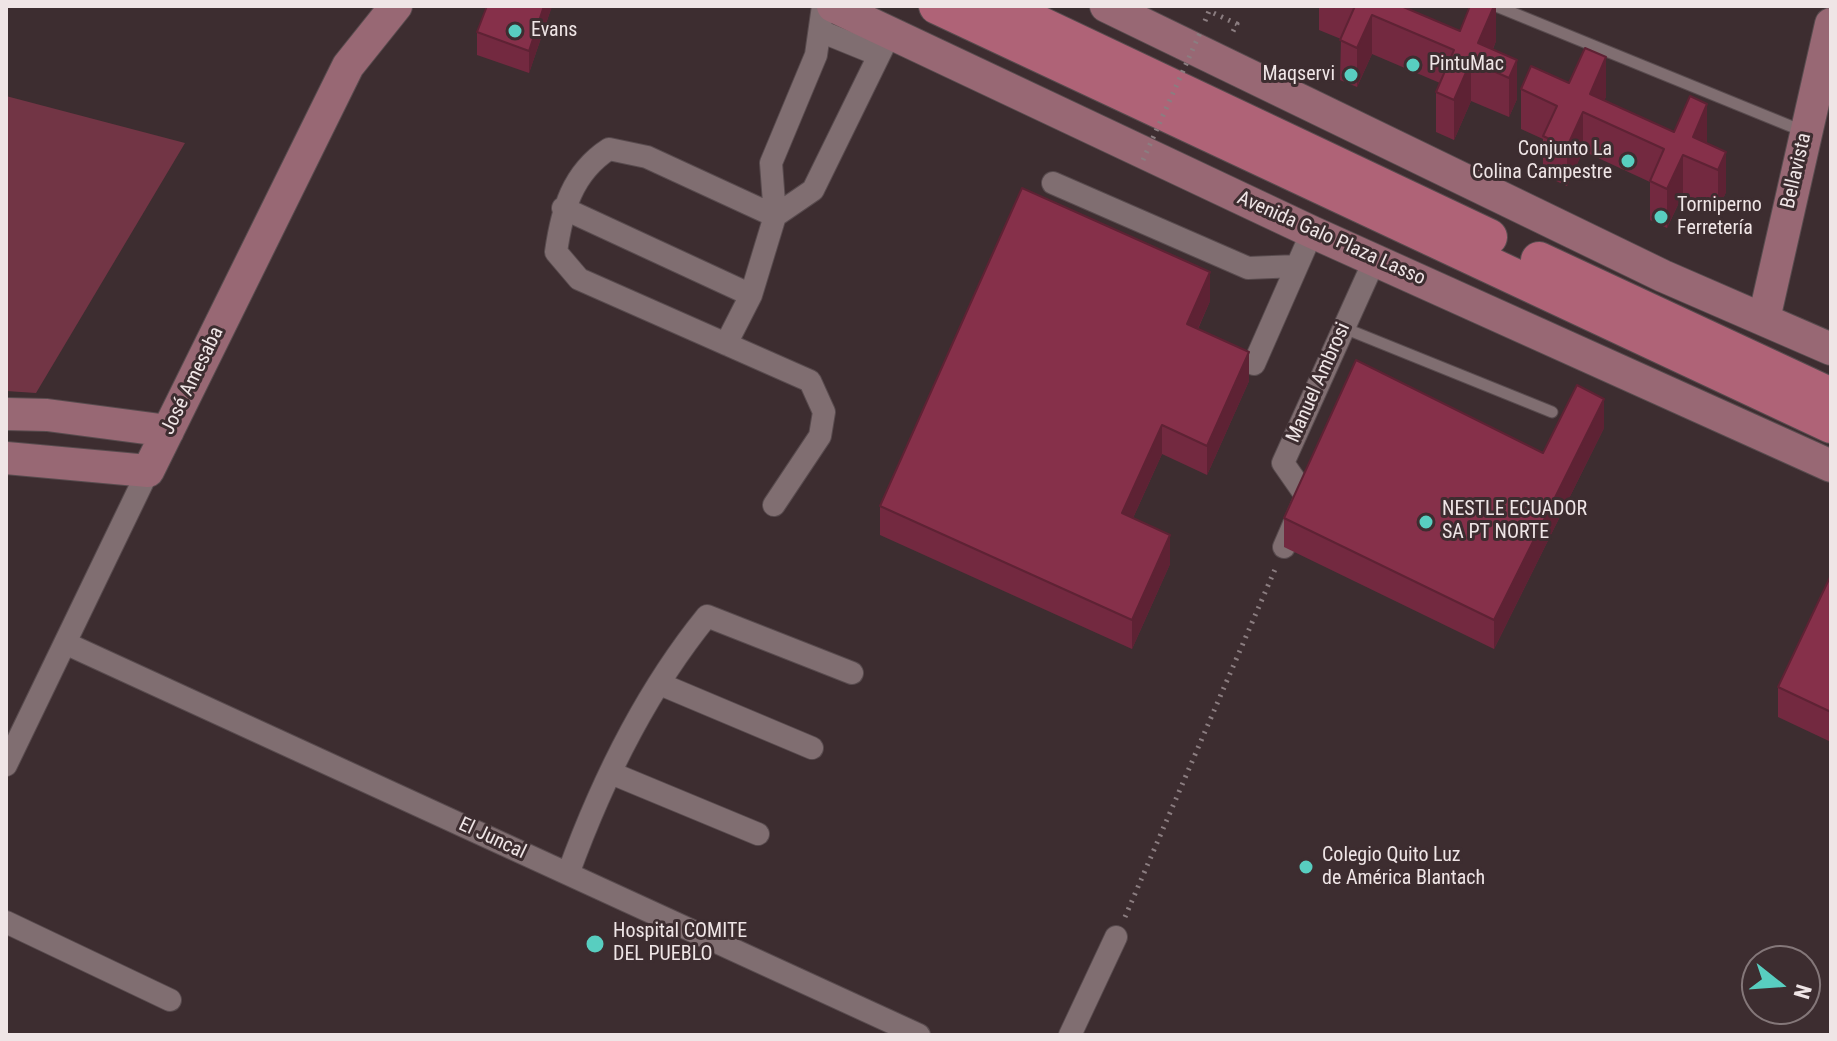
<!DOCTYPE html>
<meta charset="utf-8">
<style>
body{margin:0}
#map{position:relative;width:1837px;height:1041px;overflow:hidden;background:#3d2d30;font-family:"Roboto Condensed",sans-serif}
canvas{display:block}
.frame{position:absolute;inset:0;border:8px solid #efe5e6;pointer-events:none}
.north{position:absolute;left:1741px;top:945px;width:80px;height:80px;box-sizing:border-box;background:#3d2d30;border:2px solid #847779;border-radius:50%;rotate:107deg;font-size:22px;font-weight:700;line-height:32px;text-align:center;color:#efe5e6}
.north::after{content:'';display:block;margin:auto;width:28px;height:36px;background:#58cec0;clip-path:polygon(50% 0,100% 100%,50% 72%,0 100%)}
</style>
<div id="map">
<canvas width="1837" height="1041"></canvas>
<div class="frame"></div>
<div class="north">N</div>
</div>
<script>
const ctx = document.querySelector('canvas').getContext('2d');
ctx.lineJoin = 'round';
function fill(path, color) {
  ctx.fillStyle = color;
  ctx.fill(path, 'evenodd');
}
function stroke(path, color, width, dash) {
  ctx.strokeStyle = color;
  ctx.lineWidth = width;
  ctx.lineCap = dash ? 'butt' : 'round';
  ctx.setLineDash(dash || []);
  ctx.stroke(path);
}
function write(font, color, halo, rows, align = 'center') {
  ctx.font = font + ' "Roboto Condensed",sans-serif';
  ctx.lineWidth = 6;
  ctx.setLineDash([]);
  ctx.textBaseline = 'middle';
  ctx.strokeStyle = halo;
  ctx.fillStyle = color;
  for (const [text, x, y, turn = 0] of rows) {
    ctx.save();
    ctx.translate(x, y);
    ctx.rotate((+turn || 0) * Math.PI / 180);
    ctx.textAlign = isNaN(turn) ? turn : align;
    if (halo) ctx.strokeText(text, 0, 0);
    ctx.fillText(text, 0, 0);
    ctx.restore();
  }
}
const green = new Path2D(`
 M 6,96 L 185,143 L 36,393 L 6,391 Z`);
const path = new Path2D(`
 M 1205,21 L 1209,11 L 1237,24 L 1231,35
 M 1125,917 L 1276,567`);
const lane = new Path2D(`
 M 1496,6 L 1805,132
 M 1344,328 L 1552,412`);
const street = new Path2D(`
 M 820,31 L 879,55
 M 1053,183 L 1248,268 L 1297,266
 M 563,208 L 751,295
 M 775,216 L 813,190 L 890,33
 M 726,344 L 751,295 L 775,216 L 771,163 L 816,55 L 823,6
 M 1254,364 L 1312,232
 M 774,505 L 820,436 L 824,412 L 810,381 L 579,279 L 556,252 C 562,210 572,173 609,149 L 647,157 L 775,216
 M 1284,547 L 1306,496 L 1283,463 L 1375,259
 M 65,643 L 919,1035
 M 660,684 L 812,748
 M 6,765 L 148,471
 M 611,773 L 758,834
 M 568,874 C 601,783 646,691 707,616 L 852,673
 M 6,922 L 170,1000
 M 1070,1035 L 1116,937`);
const secondary = new Path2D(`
 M 833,6 L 1312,232 L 1831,466
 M 1106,6 L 1663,276 L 1831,349
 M 1764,319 L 1831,24
 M 6,414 L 47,415 L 168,431
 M 6,458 L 148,471 L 348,66 L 396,6`);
const primary = new Path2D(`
 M 937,6 L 1831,425
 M 1001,6 L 1489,237
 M 1539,260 L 1831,396`);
const pathBridge = new Path2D(`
 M 1143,160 L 1200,33`);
const wall = new Path2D(`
 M 552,6 L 529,73 L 477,55 L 477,32 Z
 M 1319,6 L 1401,6 L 1460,31 L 1496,6 L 1496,41 L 1493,49 L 1517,60 L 1517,99 L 1509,117 L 1471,101 L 1454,140 L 1436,132 L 1436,92 L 1440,83 L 1372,54 L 1357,87 L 1340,80 L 1341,39 L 1319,30 Z
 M 1569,83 L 1606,97 L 1604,100 L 1674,132 L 1707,143 L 1726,192 L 1718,210 L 1683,194 L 1667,228 L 1650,220 L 1650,182 L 1583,151 L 1567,186 L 1543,175 L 1543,139 L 1521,129 L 1521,89 Z
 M 1210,301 L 1198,329 L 1249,381 L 1207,475 L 1162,454 L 1133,518 L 1170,564 L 1132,649 L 880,535 L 880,506 Z
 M 1604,428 L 1494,649 L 1284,547 L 1284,518 L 1543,453 Z
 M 1831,575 L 1831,742 L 1778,717 L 1778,687 Z`);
const shadedWall = new Path2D(`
 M 544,6 L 552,6 L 529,73 L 529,51 Z
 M 1494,6 L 1496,6 L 1496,41 L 1485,67 L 1478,43 Z
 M 1372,15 L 1372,54 L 1357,87 L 1357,48 Z
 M 1606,57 L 1606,97 L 1596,118 L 1590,94 Z
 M 1517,60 L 1517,99 L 1509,117 L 1509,78 Z
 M 1471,61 L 1471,101 L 1454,140 L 1454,100 Z
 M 1707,104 L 1707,144 L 1693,137 Z
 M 1583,112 L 1583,151 L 1567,186 L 1567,147 Z
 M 1726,152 L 1726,192 L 1718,210 L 1718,170 Z
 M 1683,155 L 1683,194 L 1667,228 L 1667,189 Z
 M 1210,272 L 1210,301 L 1187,353 L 1187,324 Z
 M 1249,352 L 1249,381 L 1207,475 L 1207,446 Z
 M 1604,399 L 1604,428 L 1494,649 L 1494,620 Z
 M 1162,425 L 1162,454 L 1122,542 L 1122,513 Z
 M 1170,535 L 1170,564 L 1132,649 L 1132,620 Z`);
const building = new Path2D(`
 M 487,6 L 544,6 L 529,51 L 477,32 Z
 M 1355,6 L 1401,6 L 1460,31 L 1470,6 L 1494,6 L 1478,43 L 1517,60 L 1509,78 L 1471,61 L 1454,100 L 1436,92 L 1454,50 L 1372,15 L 1357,48 L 1340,40 Z
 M 1585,48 L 1606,57 L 1590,94 L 1674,132 L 1690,96 L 1707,104 L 1693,137 L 1726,152 L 1718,170 L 1683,155 L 1667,189 L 1650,181 L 1664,149 L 1583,112 L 1567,147 L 1543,136 L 1557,106 L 1521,89 L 1531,66 L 1569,83 Z
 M 1022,188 L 1210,272 L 1187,324 L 1249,352 L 1207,446 L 1162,425 L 1122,513 L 1170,535 L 1132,620 L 880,506 Z
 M 1356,360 L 1543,453 L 1577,385 L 1604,399 L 1494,620 L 1284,518 Z
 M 1831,575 L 1831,712 L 1778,687 Z`);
const markers = [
 [515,31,8,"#58cec0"],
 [1413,65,8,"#58cec0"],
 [1351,75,8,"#58cec0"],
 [1628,161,8,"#58cec0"],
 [1661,217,8,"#58cec0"],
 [1426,522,8,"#58cec0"],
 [1306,867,8,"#58cec0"],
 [595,944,10,"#58cec0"]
];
const poiNames = [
 ["Evans",531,31],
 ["PintuMac",1429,65],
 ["Maqservi",1335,75,"right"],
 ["Conjunto La",1612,150,"right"],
 ["Colina Campestre",1612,173,"right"],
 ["Torniperno",1677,206],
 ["Ferretería",1677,229],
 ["NESTLE ECUADOR",1442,510],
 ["SA PT NORTE",1442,533],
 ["Colegio Quito Luz",1322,856],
 ["de América Blantach",1322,879],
 ["Hospital COMITE",613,932],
 ["DEL PUEBLO",613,955]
];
const streetNames = [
 ["Bellavista",1797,171,-77],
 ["Avenida Galo Plaza Lasso",1331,239,24],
 ["José Amesaba",193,381,-64],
 ["Manuel Ambrosi",1319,383,-66],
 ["El Juncal",492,839,25]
];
fill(green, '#723545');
stroke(lane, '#584b4e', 13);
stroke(street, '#584b4e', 24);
stroke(secondary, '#584b4e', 34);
stroke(primary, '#584b4e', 38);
stroke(path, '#8b7d80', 5, [2, 6]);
stroke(lane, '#806e71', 11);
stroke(street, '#806e71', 22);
stroke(secondary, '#986874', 32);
stroke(primary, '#af6377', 36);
stroke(pathBridge, '#8b7d80', 5, [2, 6]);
fill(wall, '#732940');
fill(shadedWall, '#5e2234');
fill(building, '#86304a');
stroke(building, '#5e2234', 2);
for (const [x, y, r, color] of markers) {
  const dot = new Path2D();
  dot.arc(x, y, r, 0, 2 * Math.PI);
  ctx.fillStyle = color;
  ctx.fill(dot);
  stroke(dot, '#3d2d30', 3);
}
write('20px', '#efe5e6', '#3d2d30', poiNames, 'left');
write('20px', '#efe5e6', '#3d2d30', streetNames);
</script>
